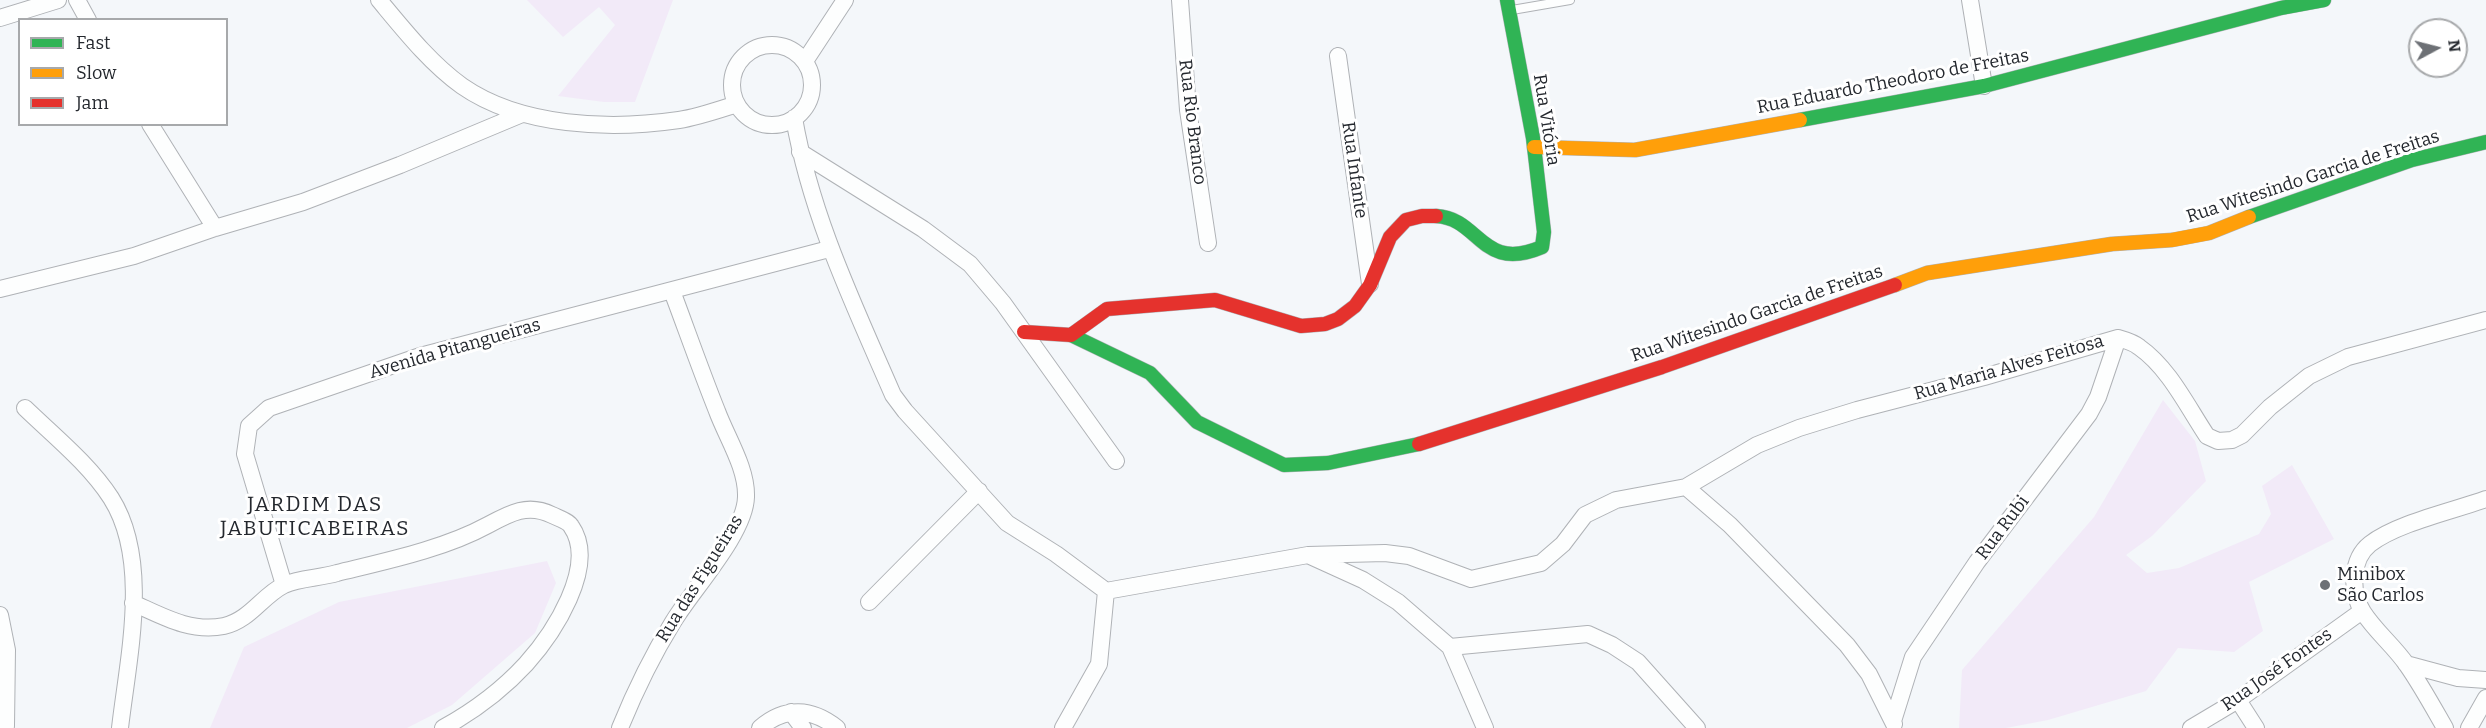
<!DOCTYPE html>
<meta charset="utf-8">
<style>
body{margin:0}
#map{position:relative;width:2486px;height:728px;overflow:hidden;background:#f4f7fa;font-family:Bitter,serif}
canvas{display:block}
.legend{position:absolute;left:18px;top:18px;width:210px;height:108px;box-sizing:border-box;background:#fff;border:2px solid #a7a9ab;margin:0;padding:8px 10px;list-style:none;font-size:18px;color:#24282e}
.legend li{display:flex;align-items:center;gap:12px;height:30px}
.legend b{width:30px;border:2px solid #a7a9ab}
.north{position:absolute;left:2408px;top:18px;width:60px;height:60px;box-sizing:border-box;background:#fff;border:2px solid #a7a9ab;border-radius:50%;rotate:83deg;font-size:16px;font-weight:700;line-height:24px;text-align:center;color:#24282e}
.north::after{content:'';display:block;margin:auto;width:21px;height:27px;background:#6d7075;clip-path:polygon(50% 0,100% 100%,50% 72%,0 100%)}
</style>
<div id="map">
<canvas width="2486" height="728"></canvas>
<ul class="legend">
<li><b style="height:8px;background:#30b455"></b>Fast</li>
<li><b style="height:8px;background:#ff9f0a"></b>Slow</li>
<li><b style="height:8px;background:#e5322d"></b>Jam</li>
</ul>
<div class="north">N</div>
</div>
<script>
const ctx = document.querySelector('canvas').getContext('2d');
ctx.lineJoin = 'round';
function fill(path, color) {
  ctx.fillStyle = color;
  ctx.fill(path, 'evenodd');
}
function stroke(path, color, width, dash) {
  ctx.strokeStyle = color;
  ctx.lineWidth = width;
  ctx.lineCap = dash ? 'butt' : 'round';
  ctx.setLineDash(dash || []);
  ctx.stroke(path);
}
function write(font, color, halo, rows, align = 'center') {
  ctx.font = font + ' Bitter,serif';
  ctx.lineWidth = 6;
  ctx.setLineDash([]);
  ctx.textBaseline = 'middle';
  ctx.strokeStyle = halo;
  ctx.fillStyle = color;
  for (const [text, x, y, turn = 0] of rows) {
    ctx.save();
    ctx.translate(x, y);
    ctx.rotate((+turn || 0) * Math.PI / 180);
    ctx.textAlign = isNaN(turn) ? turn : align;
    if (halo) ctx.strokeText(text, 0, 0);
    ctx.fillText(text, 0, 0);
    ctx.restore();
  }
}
const green = new Path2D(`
 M 527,0 L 673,0 L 635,102 L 604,102 L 558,96 L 615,25 L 599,7 L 563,37 Z
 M 2163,400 L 2195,441 L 2206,481 L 2152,536 L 2126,555 L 2147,573 L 2179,568 L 2259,534 L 2271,514 L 2262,486 L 2292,465 L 2334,539 L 2249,582 L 2263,631 L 2234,652 L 2178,648 L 2146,691 L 2048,720 L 2006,728 L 1959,728 L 1962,670 L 2094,517 Z
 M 547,561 L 556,583 L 535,633 L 452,705 L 407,728 L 210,728 L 244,647 L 339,602 Z`);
const lane = new Path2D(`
 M 1512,10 L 1570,0`);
const street = new Path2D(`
 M 77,0 L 88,20
 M 379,0 C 404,30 430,63 462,86 C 521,127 610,130 679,120 C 698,117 718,110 737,104
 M 1180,0 L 1188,110 L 1208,243
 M 1970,0 L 1984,86
 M 0,18 L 58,0
 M732 85a40 40 0 1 1 80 0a40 40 0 1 1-80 0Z
 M 1338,56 L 1370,284
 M 805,61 L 845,0
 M 794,118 C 811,216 854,305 893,395 L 905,411 L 1007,523 L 1056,554 L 1106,591
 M 150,124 L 215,228
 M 800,152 L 923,229 L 970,264 L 1003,303 L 1116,461
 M 0,289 L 134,256 L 215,228 L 303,202 L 400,165 L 522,114
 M 25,408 C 54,436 89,464 111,498 C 151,561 128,658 120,728
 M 1686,487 L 1730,525 L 1847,645 L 1869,674 L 1894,724
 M 1308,555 L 1385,553 L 1409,556 L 1471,579 L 1541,563 L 1563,544 L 1585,515 L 1616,500 L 1686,487 L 1757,445 L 1799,428 L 1857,410 L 1984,377 L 2118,338 C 2125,340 2133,342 2139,347 C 2169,368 2187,406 2207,436 L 2218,441 L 2232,440 L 2242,435 L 2270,407 L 2309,376 L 2348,357 L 2486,320
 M 284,585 L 245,454 L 249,426 L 269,408 L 420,356 L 829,249
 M 869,602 L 979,491
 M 133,603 C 162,616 191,633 224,626 C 250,620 262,596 284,585 C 299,578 321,578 337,573 C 386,561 444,549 488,525 C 510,513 528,503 552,515 C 558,518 568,521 571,526 C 599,566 552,635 526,664 C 503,689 472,712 443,728
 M 0,615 L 7,650 L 6,726
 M 1450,647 L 1588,634 L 1612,645 L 1638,662 L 1697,728
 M 2406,664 L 2458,678 L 2486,680
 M 2238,700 L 2256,728
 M 791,712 L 803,728
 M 1893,721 L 1913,657 L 1977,562 L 2089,414 L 2098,397 L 2118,338
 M 620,728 C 635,691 652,656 673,622 C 692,590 745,534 746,497 C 747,468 727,438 717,411 C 701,371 687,331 672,291
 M 760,728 C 785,706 812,708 837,728
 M 1063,728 L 1099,664 L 1106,591 L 1308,555 L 1363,580 L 1398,602 L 1450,647 L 1485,728
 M 2191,728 L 2238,700 L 2362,611
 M 2445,728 C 2433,707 2421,685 2407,665 C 2394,646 2375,631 2363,612 C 2350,592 2351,559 2370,544 C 2397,523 2453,511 2486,499
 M 2469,728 L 2486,698`);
const fast = new Path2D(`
 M 1800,120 L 1984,86 L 2281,8 L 2324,0
 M 1436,216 C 1480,218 1481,273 1542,247 L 1544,232 L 1533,138 L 1507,0
 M 2249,217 L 2412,160 L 2486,142
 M 1071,335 L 1150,373 L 1197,422 L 1284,465 L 1328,463 L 1419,444`);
const slow = new Path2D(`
 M 1534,147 L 1635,150 L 1800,120
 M 1895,285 L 1927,273 L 2112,244 L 2172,240 L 2209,233 L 2249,217`);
const jam = new Path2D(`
 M 1024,332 L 1071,335 L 1107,309 L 1215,300 L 1301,326 L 1325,324 L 1338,319 L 1355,306 L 1370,285 L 1390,237 L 1406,220 L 1422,216 L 1436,216
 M 1419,444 L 1662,367 L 1895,285`);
const markers = [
 [2325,585,6,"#6d7075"]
];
const streetNames = [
 ["Rua Eduardo Theodoro de Freitas",1893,82,-11],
 ["Rua Vitória",1546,120,81],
 ["Rua Rio Branco",1192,122,83],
 ["Rua Infante",1354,170,82],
 ["Rua Witesindo Garcia de Freitas",2313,177,-18],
 ["Rua Witesindo Garcia de Freitas",1757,314,-19],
 ["Avenida Pitangueiras",455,349,-16],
 ["Rua Maria Alves Feitosa",2009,368,-16],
 ["Rua Rubi",2003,528,-53],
 ["Rua das Figueiras",700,579,-58],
 ["Rua José Fontes",2277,670,-35]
];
const poiNames = [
 ["Minibox",2337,575],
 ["São Carlos",2337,596]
];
const quarterNames = [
 ["JARDIM DAS",315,505],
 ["JABUTICABEIRAS",315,529]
];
fill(green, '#f2eaf8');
stroke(lane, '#afb2b6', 10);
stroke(street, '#afb2b6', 18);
stroke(fast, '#afb2b6', 15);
stroke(slow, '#afb2b6', 15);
stroke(jam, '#afb2b6', 15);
stroke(lane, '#fdfefe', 8);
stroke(street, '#fdfefe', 16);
stroke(fast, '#30b455', 14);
stroke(slow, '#ff9f0a', 14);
stroke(jam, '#e5322d', 14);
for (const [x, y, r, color] of markers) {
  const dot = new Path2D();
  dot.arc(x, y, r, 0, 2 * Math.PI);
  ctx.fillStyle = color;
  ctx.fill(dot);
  stroke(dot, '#fff', 2);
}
write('18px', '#24282e', '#fff', streetNames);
write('18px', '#24282e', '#fff', poiNames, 'left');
ctx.letterSpacing = '1.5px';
write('21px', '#24282e', '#fff', quarterNames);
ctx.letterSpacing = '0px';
</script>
